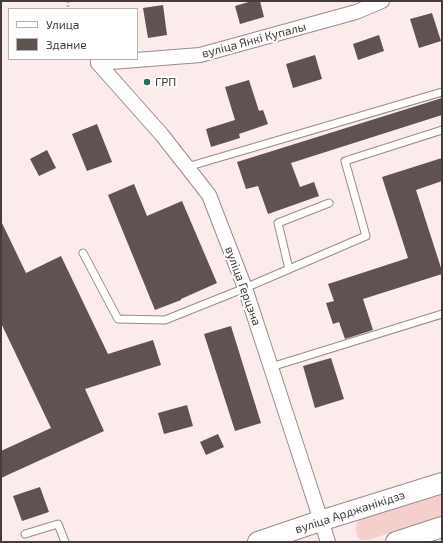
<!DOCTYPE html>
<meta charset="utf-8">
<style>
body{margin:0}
#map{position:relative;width:443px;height:543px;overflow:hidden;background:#fbebea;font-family:"Exo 2",sans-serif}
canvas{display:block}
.frame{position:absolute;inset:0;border:2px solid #413b3b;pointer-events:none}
.legend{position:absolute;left:8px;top:8px;width:130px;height:52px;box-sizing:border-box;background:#fff;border:1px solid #b3b1b1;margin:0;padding:5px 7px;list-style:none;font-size:12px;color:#413b3b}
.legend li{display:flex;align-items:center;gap:8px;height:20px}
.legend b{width:20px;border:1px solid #b3b1b1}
</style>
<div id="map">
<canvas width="443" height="543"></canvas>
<div class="frame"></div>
<ul class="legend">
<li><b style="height:5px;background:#fff"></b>Улица</li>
<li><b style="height:11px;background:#5f5251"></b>Здание</li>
</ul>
</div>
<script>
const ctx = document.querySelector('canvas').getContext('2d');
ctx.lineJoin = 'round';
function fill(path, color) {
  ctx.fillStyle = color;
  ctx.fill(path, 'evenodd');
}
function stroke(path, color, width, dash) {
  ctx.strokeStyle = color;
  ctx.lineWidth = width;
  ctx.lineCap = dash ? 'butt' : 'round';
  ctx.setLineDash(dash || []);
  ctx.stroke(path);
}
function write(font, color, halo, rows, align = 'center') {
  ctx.font = font + ' "Exo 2",sans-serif';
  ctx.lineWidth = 4;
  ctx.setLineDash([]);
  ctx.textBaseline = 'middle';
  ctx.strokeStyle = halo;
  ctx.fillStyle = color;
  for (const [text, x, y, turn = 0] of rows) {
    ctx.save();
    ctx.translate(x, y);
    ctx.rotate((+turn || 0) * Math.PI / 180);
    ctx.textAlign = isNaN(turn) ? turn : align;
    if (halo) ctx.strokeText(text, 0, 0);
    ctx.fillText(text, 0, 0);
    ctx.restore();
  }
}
const green = new Path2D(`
 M 442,493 L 442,516 L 368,540 L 360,540 C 354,531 355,528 359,519 Z`);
const building = new Path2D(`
 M 252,1 L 260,1 L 264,17 L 240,24 L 235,6 Z
 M 163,5 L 167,35 L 148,38 L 143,8 Z
 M 432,13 L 441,41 L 419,48 L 410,19 Z
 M 379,35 L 384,51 L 358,60 L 353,44 Z
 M 315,55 L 322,79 L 293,88 L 286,64 Z
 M 249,80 L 259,111 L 263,110 L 268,124 L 239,134 L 240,138 L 211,147 L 206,129 L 235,120 L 225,87 Z
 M 442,98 L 442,115 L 291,163 L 300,187 L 314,182 L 319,196 L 268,214 L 258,186 L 246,189 L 237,162 Z
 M 97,124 L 112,162 L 87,171 L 72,134 Z
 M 47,150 L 56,168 L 39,176 L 30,159 Z
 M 442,158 L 442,181 L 416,190 L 442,271 L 442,274 L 363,299 L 373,330 L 345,339 L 339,322 L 333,324 L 326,303 L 334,301 L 328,284 L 408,258 L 382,177 Z
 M 134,184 L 147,216 L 182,201 L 217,283 L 181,299 L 181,300 L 155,310 L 108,195 Z
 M 1,221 L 26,273 L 61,256 L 108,354 L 153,340 L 161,365 L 85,389 L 104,431 L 1,478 L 1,451 L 51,428 L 1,323 Z
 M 231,326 L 261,423 L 235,431 L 204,334 Z
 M 331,358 L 344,399 L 315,408 L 303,366 Z
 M 187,405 L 193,426 L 164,434 L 158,413 Z
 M 218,434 L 224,447 L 206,455 L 200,442 Z
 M 40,487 L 49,512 L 22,521 L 13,496 Z`);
const path = new Path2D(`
 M 68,1 L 68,9`);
const lane = new Path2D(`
 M 187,167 L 442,92
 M 83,253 L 118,319 L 165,320 L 245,288 L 366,236 L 345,161 L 442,130
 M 289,269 L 278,223 L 329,203
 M 271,367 L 442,314
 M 25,534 L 58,524 L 65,542`);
const street = new Path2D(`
 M 98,63 L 162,135 L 209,195 L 245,288 L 328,542
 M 98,63 L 200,55 L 356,12 L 382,1`);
const secondary = new Path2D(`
 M 258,542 L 320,521 L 442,483
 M 396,542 L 442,527`);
const markers = [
 [147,82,4,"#286a5b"]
];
const streetNames = [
 ["вуліца Янкі Купалы",254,40,-15],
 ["вуліца Герцэна",243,286,70],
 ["вуліца Арджанікідзэ",350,512,-18]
];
const poiNames = [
 ["ГРП",155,82]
];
fill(green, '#f5cfcb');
fill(building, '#5f5251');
stroke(lane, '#998b8a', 9);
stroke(street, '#998b8a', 16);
stroke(secondary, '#998b8a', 22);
stroke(path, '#bbafae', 2.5, [2, 2]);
stroke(lane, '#fff', 7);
stroke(street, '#fff', 14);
stroke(secondary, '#fff', 20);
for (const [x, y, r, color] of markers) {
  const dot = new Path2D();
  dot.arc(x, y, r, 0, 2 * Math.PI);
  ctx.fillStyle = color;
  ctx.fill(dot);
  stroke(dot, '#fff', 1.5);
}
write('12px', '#413b3b', '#fff', streetNames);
write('12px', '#413b3b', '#fff', poiNames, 'left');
</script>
